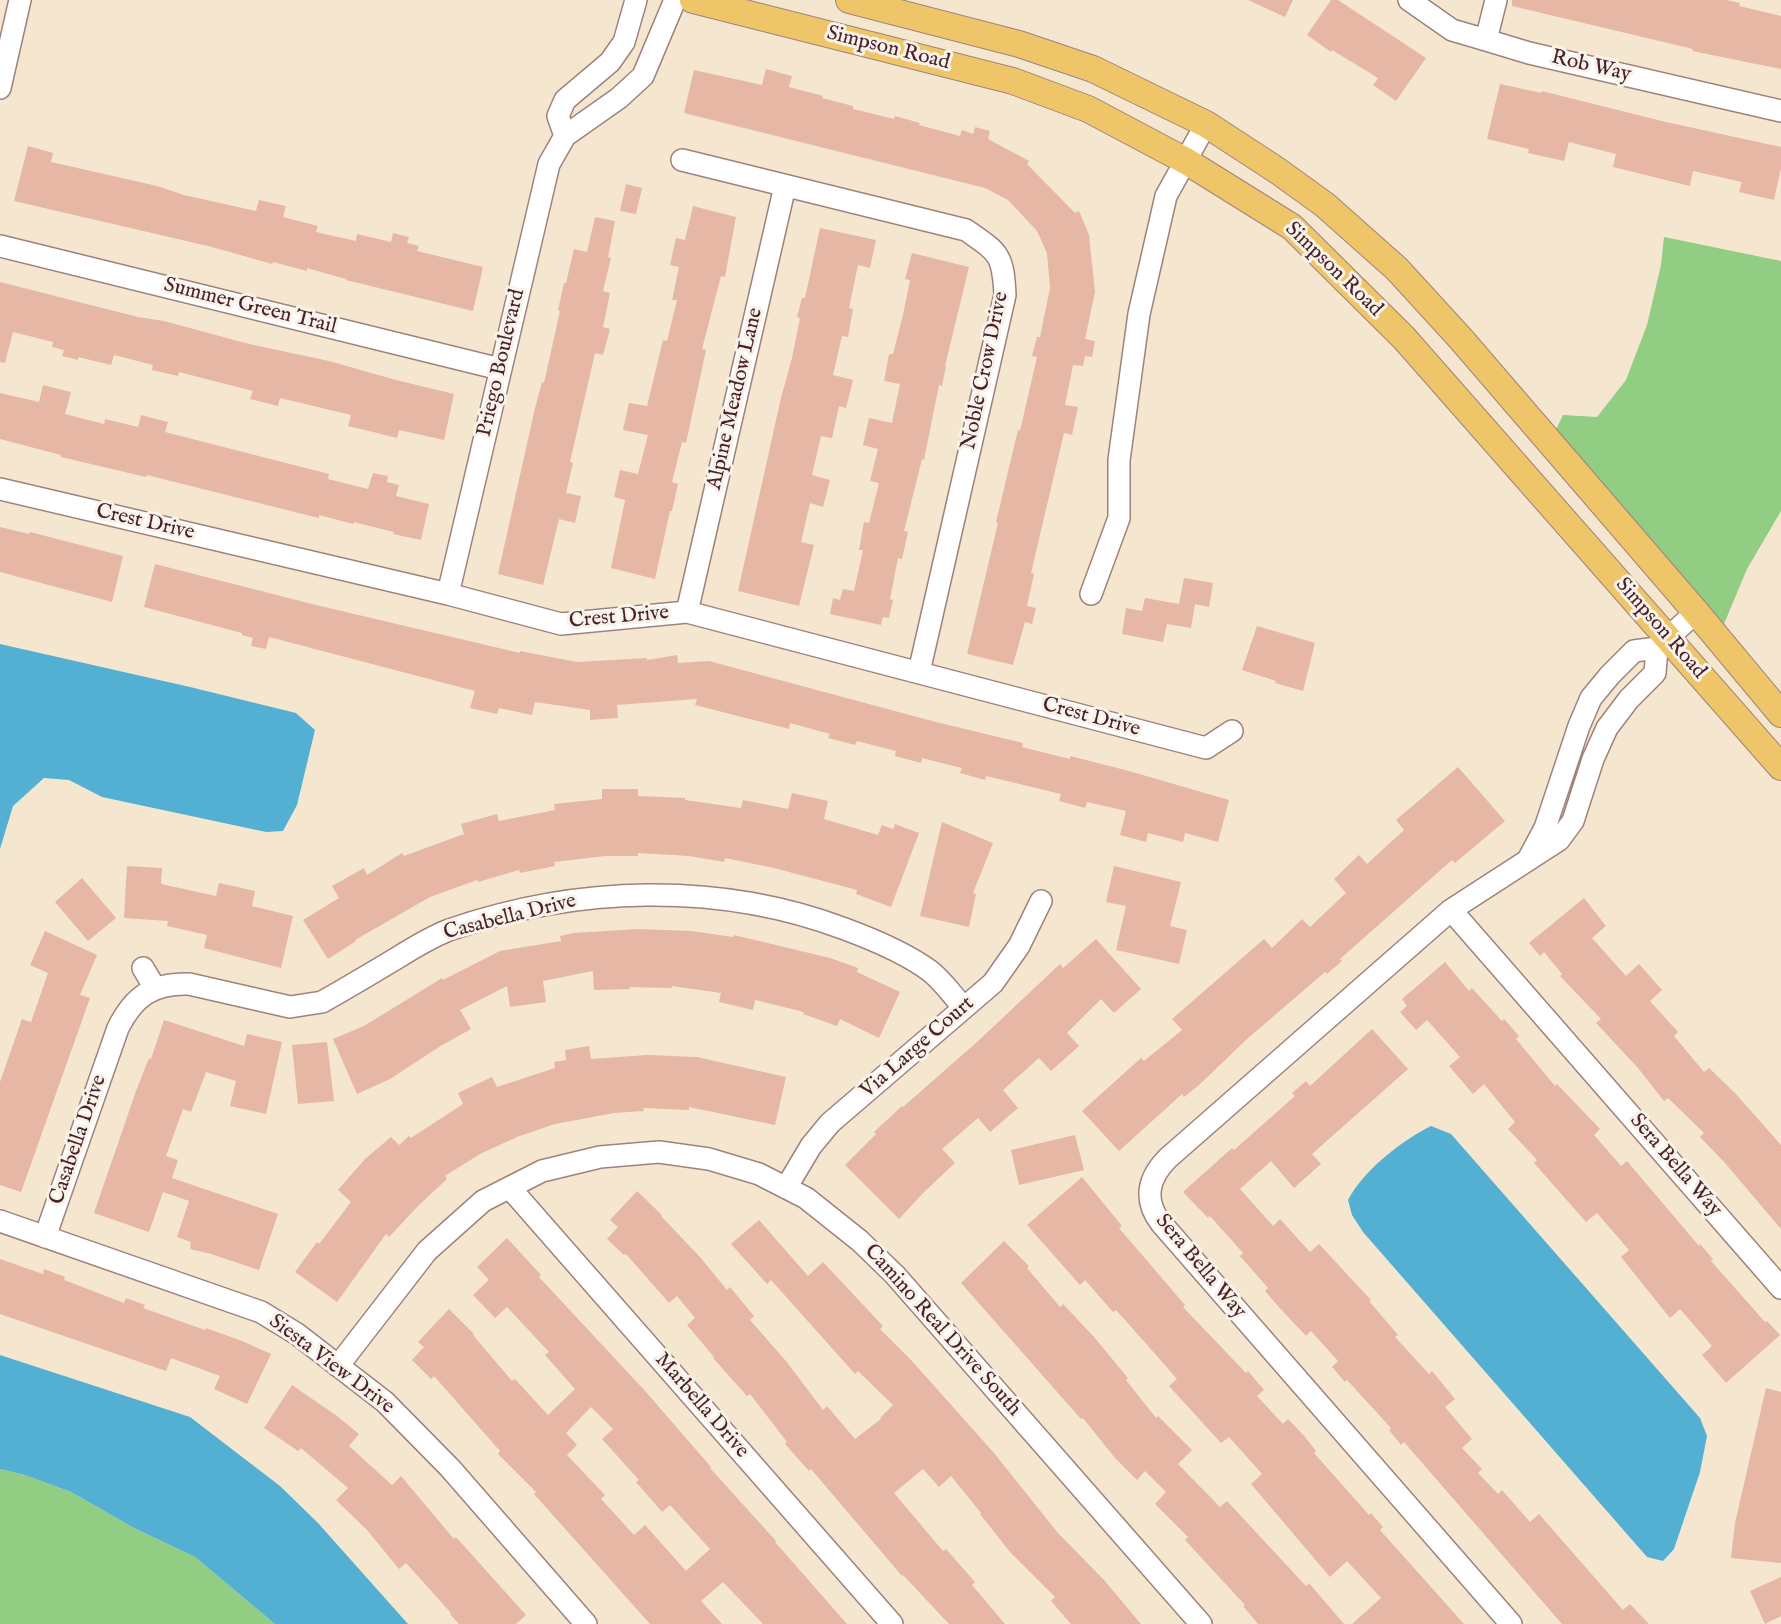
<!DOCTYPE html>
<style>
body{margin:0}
canvas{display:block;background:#f5e6cf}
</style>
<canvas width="1781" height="1624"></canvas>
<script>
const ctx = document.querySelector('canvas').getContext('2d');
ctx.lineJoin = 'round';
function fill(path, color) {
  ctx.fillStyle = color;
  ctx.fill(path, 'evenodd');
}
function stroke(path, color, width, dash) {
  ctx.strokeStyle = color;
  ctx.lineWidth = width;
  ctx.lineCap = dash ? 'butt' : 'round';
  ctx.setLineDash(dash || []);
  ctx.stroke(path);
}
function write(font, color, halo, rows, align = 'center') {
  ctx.font = font + ' "IM FELL English",serif';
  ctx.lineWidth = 6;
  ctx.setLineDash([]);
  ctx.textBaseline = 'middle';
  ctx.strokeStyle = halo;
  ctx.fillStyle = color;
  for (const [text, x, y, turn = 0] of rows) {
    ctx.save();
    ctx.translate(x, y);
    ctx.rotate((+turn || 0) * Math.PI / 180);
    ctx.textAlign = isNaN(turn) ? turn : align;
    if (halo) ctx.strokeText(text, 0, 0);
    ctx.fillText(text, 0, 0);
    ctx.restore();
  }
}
const green = new Path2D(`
 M 1664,237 L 1781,261 L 1781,511 L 1747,569 L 1716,643 L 1553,436 L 1563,415 L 1597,417 L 1626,380 L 1647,325 L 1661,265 Z
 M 0,1469 L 25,1475 L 71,1492 L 134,1528 L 195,1557 L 275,1624 L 0,1624 Z`);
const water = new Path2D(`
 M 0,644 L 190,687 L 296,713 L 315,730 L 297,805 L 283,831 L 266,832 L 102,797 L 69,780 L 44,778 L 13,806 L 0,849 Z
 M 1431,1126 L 1451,1134 L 1700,1418 L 1707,1436 L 1700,1472 L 1674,1549 L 1663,1561 L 1647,1557 L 1363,1232 L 1352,1215 L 1348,1200 C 1364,1170 1401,1141 1431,1126 Z
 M 0,1355 L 190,1417 L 280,1486 L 318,1523 L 408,1624 L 275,1624 L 195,1557 L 134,1528 L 71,1492 L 25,1475 L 0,1469 Z`);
const building = new Path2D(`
 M 1248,0 L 1293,0 L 1285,17 Z
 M 1331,0 L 1338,0 L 1426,58 L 1396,101 L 1373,85 L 1378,78 L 1332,50 L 1331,52 L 1307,35 Z
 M 1512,0 L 1727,0 L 1740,3 L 1739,6 L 1781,16 L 1781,69 L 1692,51 L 1693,49 L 1512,6 Z
 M 766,69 L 792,76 L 789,87 L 823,96 L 822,98 L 853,106 L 853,109 L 894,119 L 895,116 L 920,123 L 919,125 L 960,136 L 962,130 L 973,134 L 975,127 L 990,131 L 988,139 L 1029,161 L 1027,164 L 1075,213 L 1079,211 L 1089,235 L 1095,292 L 1085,339 L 1095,341 L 1092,357 L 1085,356 L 1083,366 L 1073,365 L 1065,405 L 1078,407 L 1072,435 L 1064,433 L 1031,573 L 1034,574 L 1027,606 L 1036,608 L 1032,624 L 1025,622 L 1013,665 L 967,654 L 998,523 L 996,522 L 1018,430 L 1020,431 L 1037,357 L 1032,356 L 1037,337 L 1040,337 L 1050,288 L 1047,253 L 1037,231 L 1008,200 L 985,188 L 684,113 L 694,70 L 762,85 Z
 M 1500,84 L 1542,93 L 1542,91 L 1666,122 L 1781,147 L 1781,168 L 1774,200 L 1739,192 L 1742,182 L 1693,171 L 1690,186 L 1613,167 L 1616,154 L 1569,142 L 1564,161 L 1528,153 L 1529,149 L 1487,139 Z
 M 28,146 L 53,153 L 51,162 L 157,186 L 184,195 L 256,211 L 259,200 L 286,206 L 283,217 L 318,226 L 316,232 L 356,241 L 357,234 L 391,242 L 393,233 L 409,237 L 407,243 L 419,246 L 417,251 L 483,267 L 473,311 L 346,280 L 346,279 L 307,268 L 307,271 L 273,262 L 272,264 L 212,247 L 14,201 Z
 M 626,184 L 642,188 L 636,214 L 620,211 Z
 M 693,206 L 736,217 L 725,277 L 721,276 L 702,349 L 706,350 L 686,443 L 682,442 L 672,482 L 678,484 L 672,511 L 670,511 L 655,579 L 611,568 L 625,500 L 614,497 L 620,470 L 638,474 L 648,435 L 623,430 L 629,403 L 647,406 L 663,340 L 667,341 L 677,300 L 672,300 L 679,267 L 670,265 L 676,238 L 685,240 Z
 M 595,217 L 615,221 L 608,257 L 611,258 L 603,291 L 610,293 L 603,327 L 610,329 L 603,355 L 595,353 L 570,462 L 573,463 L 566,493 L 581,496 L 575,523 L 559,519 L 543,585 L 498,574 L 535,408 L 542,382 L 544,383 L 560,311 L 558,310 L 564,283 L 566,283 L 574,249 L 587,252 Z
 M 820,228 L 876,240 L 870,268 L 858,265 L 849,308 L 853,309 L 848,337 L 842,336 L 833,375 L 853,380 L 846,408 L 839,406 L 832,438 L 821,436 L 812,475 L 830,480 L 823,507 L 810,503 L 801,542 L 814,545 L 799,606 L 738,591 L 781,398 L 792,358 L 800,318 L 797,317 L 802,298 L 805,298 Z
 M 912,253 L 969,267 L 945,366 L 946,366 L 942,386 L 939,385 L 924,460 L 922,459 L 904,531 L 908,532 L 902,559 L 898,558 L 890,599 L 893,600 L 889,618 L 883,617 L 881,625 L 830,614 L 833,598 L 840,600 L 843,589 L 854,591 L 863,550 L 859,550 L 864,522 L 869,523 L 879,483 L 870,481 L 878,449 L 863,445 L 869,418 L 892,423 L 900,384 L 884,381 L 889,354 L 893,354 L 903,315 L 910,280 L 905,279 Z
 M 0,282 L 138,317 L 164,321 L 249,344 L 329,361 L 396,380 L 454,394 L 444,440 L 399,430 L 397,438 L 365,430 L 348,426 L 351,415 L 280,398 L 278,406 L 250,399 L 253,391 L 179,372 L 178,376 L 152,370 L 153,365 L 114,355 L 111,365 L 78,357 L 78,360 L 62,356 L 64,350 L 52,347 L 53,342 L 13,332 L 5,363 L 0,362 Z
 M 43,385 L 71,392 L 65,414 L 104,424 L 105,419 L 138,427 L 141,415 L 168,422 L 165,432 L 329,474 L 328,479 L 368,489 L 373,473 L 388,476 L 387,482 L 399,485 L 396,496 L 429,504 L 421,540 L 393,534 L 394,532 L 354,522 L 353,524 L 319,515 L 319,518 L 147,475 L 146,477 L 61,457 L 61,455 L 0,439 L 0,393 L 39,402 Z
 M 0,527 L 29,534 L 30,532 L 123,556 L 112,602 L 0,572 Z
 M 155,564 L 316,605 L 520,653 L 520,651 L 577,662 L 647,658 L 647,660 L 677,655 L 678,663 L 709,661 L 932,721 L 1023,743 L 1022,747 L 1070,759 L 1070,756 L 1129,771 L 1229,800 L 1218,842 L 1185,833 L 1183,842 L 1148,833 L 1146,842 L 1120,835 L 1126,811 L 1087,802 L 1085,808 L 1059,801 L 1061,794 L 986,776 L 985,780 L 960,773 L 962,768 L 922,758 L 921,763 L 895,756 L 896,751 L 857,741 L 855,745 L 828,738 L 830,734 L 790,723 L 789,729 L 695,705 L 697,699 L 617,705 L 618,718 L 590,720 L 590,710 L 535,702 L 532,715 L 499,708 L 497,714 L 470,708 L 475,691 L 269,637 L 266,649 L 251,646 L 253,638 L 242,635 L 242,633 L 144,607 Z
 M 1184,578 L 1213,583 L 1209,607 L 1195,604 L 1191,628 L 1167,624 L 1163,642 L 1122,634 L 1126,608 L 1142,611 L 1145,598 L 1179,604 Z
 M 1257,626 L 1315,643 L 1303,691 L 1275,683 L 1276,681 L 1242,670 Z
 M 1458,767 L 1505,821 L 1455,863 L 1452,860 L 1340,959 L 1342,961 L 1327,974 L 1325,972 L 1247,1039 L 1199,1085 L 1184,1097 L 1182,1094 L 1119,1151 L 1082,1111 L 1141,1058 L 1144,1061 L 1182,1030 L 1172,1019 L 1264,939 L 1272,948 L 1302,919 L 1310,927 L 1346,893 L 1334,879 L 1359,855 L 1367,864 L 1404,830 L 1396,820 Z
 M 602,789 L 638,789 L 638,796 L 685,798 L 685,800 L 741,808 L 743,800 L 788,809 L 792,793 L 828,801 L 824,819 L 878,835 L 882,825 L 893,829 L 895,824 L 919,833 L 891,907 L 856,894 L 857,890 L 774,868 L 725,858 L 724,862 L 689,856 L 638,853 L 638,856 L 605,856 L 554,862 L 555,866 L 520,873 L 519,870 L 478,882 L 477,880 L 430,897 L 355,940 L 356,941 L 328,959 L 303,920 L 339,898 L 332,886 L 364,868 L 367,875 L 402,853 L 404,856 L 464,834 L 461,824 L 497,814 L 499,821 L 555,810 L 554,804 L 602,799 Z
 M 942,822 L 993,843 L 973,893 L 976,894 L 969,927 L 920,916 Z
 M 127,866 L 162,868 L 161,884 L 216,896 L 219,883 L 255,891 L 252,906 L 293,916 L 281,968 L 204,948 L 207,935 L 167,926 L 168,921 L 124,918 Z
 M 1114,866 L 1181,882 L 1170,926 L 1187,930 L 1179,964 L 1116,950 L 1126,906 L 1106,902 Z
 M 82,878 L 116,918 L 88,941 L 55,902 Z
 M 1584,898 L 1606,926 L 1592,938 L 1626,976 L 1639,964 L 1662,990 L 1650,1001 L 1678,1032 L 1674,1036 L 1704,1072 L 1709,1068 L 1735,1093 L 1781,1145 L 1781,1229 L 1725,1163 L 1700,1137 L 1704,1133 L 1668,1098 L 1664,1101 L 1638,1068 L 1596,1023 L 1601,1019 L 1560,976 L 1562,974 L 1544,952 L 1540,956 L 1529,943 Z
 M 638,929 L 691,931 L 733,937 L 734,935 L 830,958 L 858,968 L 857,972 L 900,992 L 879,1038 L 840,1019 L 837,1026 L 803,1014 L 804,1012 L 755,1000 L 753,1010 L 719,1002 L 721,993 L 672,986 L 672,988 L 629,987 L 630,989 L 594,990 L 593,971 L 543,981 L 546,1002 L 510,1007 L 507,986 L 460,1010 L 471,1029 L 439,1047 L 390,1079 L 357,1094 L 333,1039 L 364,1026 L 442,978 L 443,980 L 500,951 L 561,941 L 560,936 L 574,933 Z
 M 45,931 L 97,955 L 80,995 L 90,998 L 21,1192 L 0,1185 L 0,1082 L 22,1019 L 31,1022 L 48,973 L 30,965 Z
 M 1096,939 L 1141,989 L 1114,1013 L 1101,999 L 1067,1033 L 1079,1046 L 1051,1071 L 1039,1058 L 1003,1090 L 1018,1108 L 990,1132 L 978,1118 L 942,1149 L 955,1163 L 924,1192 L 899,1219 L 845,1165 L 876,1134 L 874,1132 L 902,1106 L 903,1107 L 977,1042 L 1060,964 L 1063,968 Z
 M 1445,962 L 1469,991 L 1472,988 L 1502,1021 L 1504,1019 L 1519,1036 L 1516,1039 L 1555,1086 L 1557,1084 L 1600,1129 L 1594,1135 L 1621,1166 L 1627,1161 L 1699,1246 L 1700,1244 L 1713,1259 L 1711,1261 L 1765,1322 L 1767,1321 L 1780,1335 L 1726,1383 L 1702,1355 L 1712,1346 L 1680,1309 L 1670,1318 L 1621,1257 L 1629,1250 L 1597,1213 L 1586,1222 L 1534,1163 L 1537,1160 L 1508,1129 L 1515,1122 L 1484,1084 L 1473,1094 L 1449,1066 L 1460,1057 L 1427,1020 L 1416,1030 L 1400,1012 L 1407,1006 L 1402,999 Z
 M 164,1020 L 244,1046 L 247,1034 L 282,1042 L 266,1114 L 230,1106 L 236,1081 L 206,1072 L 191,1112 L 183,1109 L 166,1156 L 178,1160 L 172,1178 L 278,1214 L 259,1270 L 211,1254 L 190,1249 L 191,1242 L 177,1237 L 189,1201 L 163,1192 L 149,1232 L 94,1213 L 136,1091 L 149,1058 L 151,1059 Z
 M 1372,1029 L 1408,1069 L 1312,1154 L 1321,1164 L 1294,1188 L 1271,1161 L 1240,1189 L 1273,1226 L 1280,1219 L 1310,1252 L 1319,1244 L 1371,1300 L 1369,1301 L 1398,1335 L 1395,1337 L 1429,1374 L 1432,1371 L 1455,1399 L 1445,1407 L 1472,1439 L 1462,1448 L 1482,1469 L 1478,1473 L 1498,1494 L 1502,1490 L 1530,1522 L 1539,1514 L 1623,1610 L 1630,1604 L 1649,1624 L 1562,1624 L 1404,1442 L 1401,1445 L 1389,1430 L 1391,1428 L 1347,1380 L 1345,1382 L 1332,1367 L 1338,1361 L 1311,1331 L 1306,1336 L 1277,1305 L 1265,1291 L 1268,1288 L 1240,1256 L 1243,1253 L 1210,1216 L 1208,1218 L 1183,1192 L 1232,1148 L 1234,1150 L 1295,1096 L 1292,1093 L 1306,1081 L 1310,1086 Z
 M 327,1042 L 334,1101 L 298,1104 L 292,1045 Z
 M 589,1046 L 591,1059 L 647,1055 L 697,1057 L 786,1077 L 775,1125 L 689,1107 L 689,1110 L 643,1108 L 644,1111 L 614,1113 L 555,1124 L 517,1137 L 480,1154 L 445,1176 L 447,1179 L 419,1205 L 389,1237 L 386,1234 L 337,1302 L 295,1272 L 317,1242 L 319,1244 L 351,1202 L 338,1190 L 365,1159 L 391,1137 L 399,1145 L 409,1136 L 411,1138 L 463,1104 L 458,1093 L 492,1077 L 497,1087 L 555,1068 L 554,1062 L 566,1060 L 565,1050 Z
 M 1075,1135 L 1084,1170 L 1019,1185 L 1011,1150 Z
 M 1082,1177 L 1122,1226 L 1119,1228 L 1185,1305 L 1183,1307 L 1246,1373 L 1248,1371 L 1264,1390 L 1257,1396 L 1283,1424 L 1288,1419 L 1305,1437 L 1316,1451 L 1314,1453 L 1369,1515 L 1371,1513 L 1383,1527 L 1380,1530 L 1464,1624 L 1352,1624 L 1381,1598 L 1347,1561 L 1330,1577 L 1251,1484 L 1262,1474 L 1229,1437 L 1221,1443 L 1169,1386 L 1177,1379 L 1149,1347 L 1116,1310 L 1113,1312 L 1085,1280 L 1080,1285 L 1027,1225 Z
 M 637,1191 L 662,1215 L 661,1216 L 700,1257 L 727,1290 L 730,1287 L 754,1316 L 750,1320 L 786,1361 L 823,1410 L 827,1406 L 855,1439 L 881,1419 L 880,1418 L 893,1405 L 858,1371 L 855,1374 L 771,1280 L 767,1284 L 731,1244 L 759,1220 L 808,1276 L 823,1262 L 883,1326 L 880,1329 L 912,1361 L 994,1453 L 1058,1533 L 1104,1580 L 1141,1624 L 1071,1624 L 1051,1601 L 1055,1597 L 1010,1552 L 980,1514 L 981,1513 L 951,1476 L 939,1487 L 923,1469 L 894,1493 L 943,1551 L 946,1549 L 975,1582 L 972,1585 L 1005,1624 L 949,1624 L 903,1575 L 902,1576 L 811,1469 L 809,1471 L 785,1444 L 787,1442 L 750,1394 L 747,1396 L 713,1358 L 714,1357 L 687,1325 L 695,1318 L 677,1296 L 669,1303 L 626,1254 L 624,1255 L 607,1239 L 618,1227 L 610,1220 Z
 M 507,1238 L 541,1275 L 539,1277 L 646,1392 L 711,1467 L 710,1468 L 776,1541 L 775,1542 L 847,1624 L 763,1624 L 723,1582 L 701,1601 L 722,1624 L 650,1624 L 534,1494 L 536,1492 L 498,1454 L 500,1451 L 434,1376 L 431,1379 L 412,1360 L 424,1347 L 418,1342 L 449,1309 L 474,1334 L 473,1335 L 512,1381 L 515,1379 L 548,1415 L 575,1389 L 545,1355 L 549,1352 L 507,1307 L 495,1318 L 473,1295 L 489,1280 L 477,1267 ZM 591,1407 L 613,1429 L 602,1439 L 639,1480 L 636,1482 L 662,1512 L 670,1505 L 710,1549 L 686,1571 L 645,1525 L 634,1535 L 601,1499 L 605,1495 L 567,1455 L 577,1445 L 566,1433 Z
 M 1004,1241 L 1029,1266 L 1027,1268 L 1060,1307 L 1063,1304 L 1094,1337 L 1128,1378 L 1126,1380 L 1156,1418 L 1158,1416 L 1192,1450 L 1178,1464 L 1220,1507 L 1227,1501 L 1306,1586 L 1309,1583 L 1344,1624 L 1258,1624 L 1243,1606 L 1245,1605 L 1185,1540 L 1188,1537 L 1155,1504 L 1166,1492 L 1145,1471 L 1137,1480 L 1115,1458 L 1083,1418 L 1081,1419 L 961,1283 Z
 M 0,1259 L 43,1274 L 44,1269 L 65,1277 L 64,1280 L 124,1303 L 126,1298 L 145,1305 L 143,1308 L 205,1330 L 206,1328 L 242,1341 L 271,1354 L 247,1404 L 214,1389 L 220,1376 L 171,1358 L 166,1371 L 0,1314 Z
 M 292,1385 L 337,1416 L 359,1434 L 349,1446 L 392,1485 L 401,1476 L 454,1539 L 456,1537 L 526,1615 L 516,1624 L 459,1624 L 450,1614 L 451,1613 L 406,1563 L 399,1569 L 367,1530 L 336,1500 L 348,1488 L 301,1448 L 298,1451 L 264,1428 Z
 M 1766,1388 L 1781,1392 L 1781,1563 L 1731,1558 L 1735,1523 Z
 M 1781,1577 L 1781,1616 L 1765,1624 L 1750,1591 Z`);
const minor = new Path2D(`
 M 1409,0 L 1452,30 L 1486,40 L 1529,53 L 1781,111
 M 1486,40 L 1496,0
 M 0,88 L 20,0
 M 565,136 L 558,116 L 565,100 L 610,62 L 624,42 L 636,0
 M 682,160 L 966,230 C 999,253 1003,254 1005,295 L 919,672
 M 0,246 L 500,369
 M 0,489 L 448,594 L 561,624 L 687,612 L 1206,748 L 1232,731
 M 448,594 L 549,164 L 565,136 L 619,98 L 643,76 L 675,0
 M 1091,594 L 1119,518 L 1119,460 L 1139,314 L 1166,196 L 1206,124
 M 687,612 L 785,186
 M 1529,858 L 1545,828 L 1579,726 L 1591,698 L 1610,675 L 1634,651 L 1657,648 L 1696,612
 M 1451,910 L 1781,1288
 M 143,968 L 155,988
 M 510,1188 L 892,1624
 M 786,1188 L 811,1146 L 830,1123 L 993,983 L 1019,946 L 1041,901
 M 0,1221 L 261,1312 L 297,1334 L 385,1402 L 450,1468 L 586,1624
 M 45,1237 L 118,1028 C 134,996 153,983 189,984 L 290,1007 L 322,1002 C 347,988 372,973 397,958 C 413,948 431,937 449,930 C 576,886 718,881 845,929 C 872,939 907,954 930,971 C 943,981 953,996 964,1008
 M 338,1366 L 427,1251 L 483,1201 L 542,1171 L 600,1157 L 659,1152 L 709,1159 L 759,1174 L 806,1198 L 860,1241 L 895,1275 L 1201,1624
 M 1511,1624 L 1161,1223 C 1143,1200 1148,1178 1168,1158 L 1451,910 L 1559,840 L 1573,821 L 1593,759 L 1607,728 L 1629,699 L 1655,673 L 1657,648`);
const major = new Path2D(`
 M 693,0 L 1013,81 L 1088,109 L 1186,161 L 1292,227 L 1404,338 L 1781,767
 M 849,0 L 1019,44 L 1093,69 L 1206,124 L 1278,171 L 1325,205 L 1397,269 L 1461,339 L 1696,612 L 1781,714`);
const streetNames = [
 ["Simpson Road",888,49,14],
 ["Rob Way",1591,67,13],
 ["Simpson Road",1333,270,44],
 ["Summer Green Trail",250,307,14],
 ["Priego Boulevard",502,363,-77],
 ["Noble Crow Drive",986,371,-78],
 ["Alpine Meadow Lane",736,399,-77],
 ["Crest Drive",145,523,13],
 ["Crest Drive",619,618,-5],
 ["Simpson Road",1660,629,49],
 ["Crest Drive",1091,718,15],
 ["Casabella Drive",510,918,-14],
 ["Via Large Court",918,1048,-41],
 ["Casabella Drive",79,1140,-71],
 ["Sera Bella Way",1675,1166,49],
 ["Sera Bella Way",1200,1267,50],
 ["Camino Real Drive South",942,1331,48],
 ["Siesta View Drive",331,1365,37],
 ["Marbella Drive",701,1406,49]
];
fill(green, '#91ce83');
fill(water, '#54b0d2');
fill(building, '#e6b7a5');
stroke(minor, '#a0827d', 24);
stroke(major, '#a0827d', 28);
stroke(minor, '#fff', 21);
stroke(major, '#eec569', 26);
write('21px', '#4a1f2b', '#f7f3e8', streetNames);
</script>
